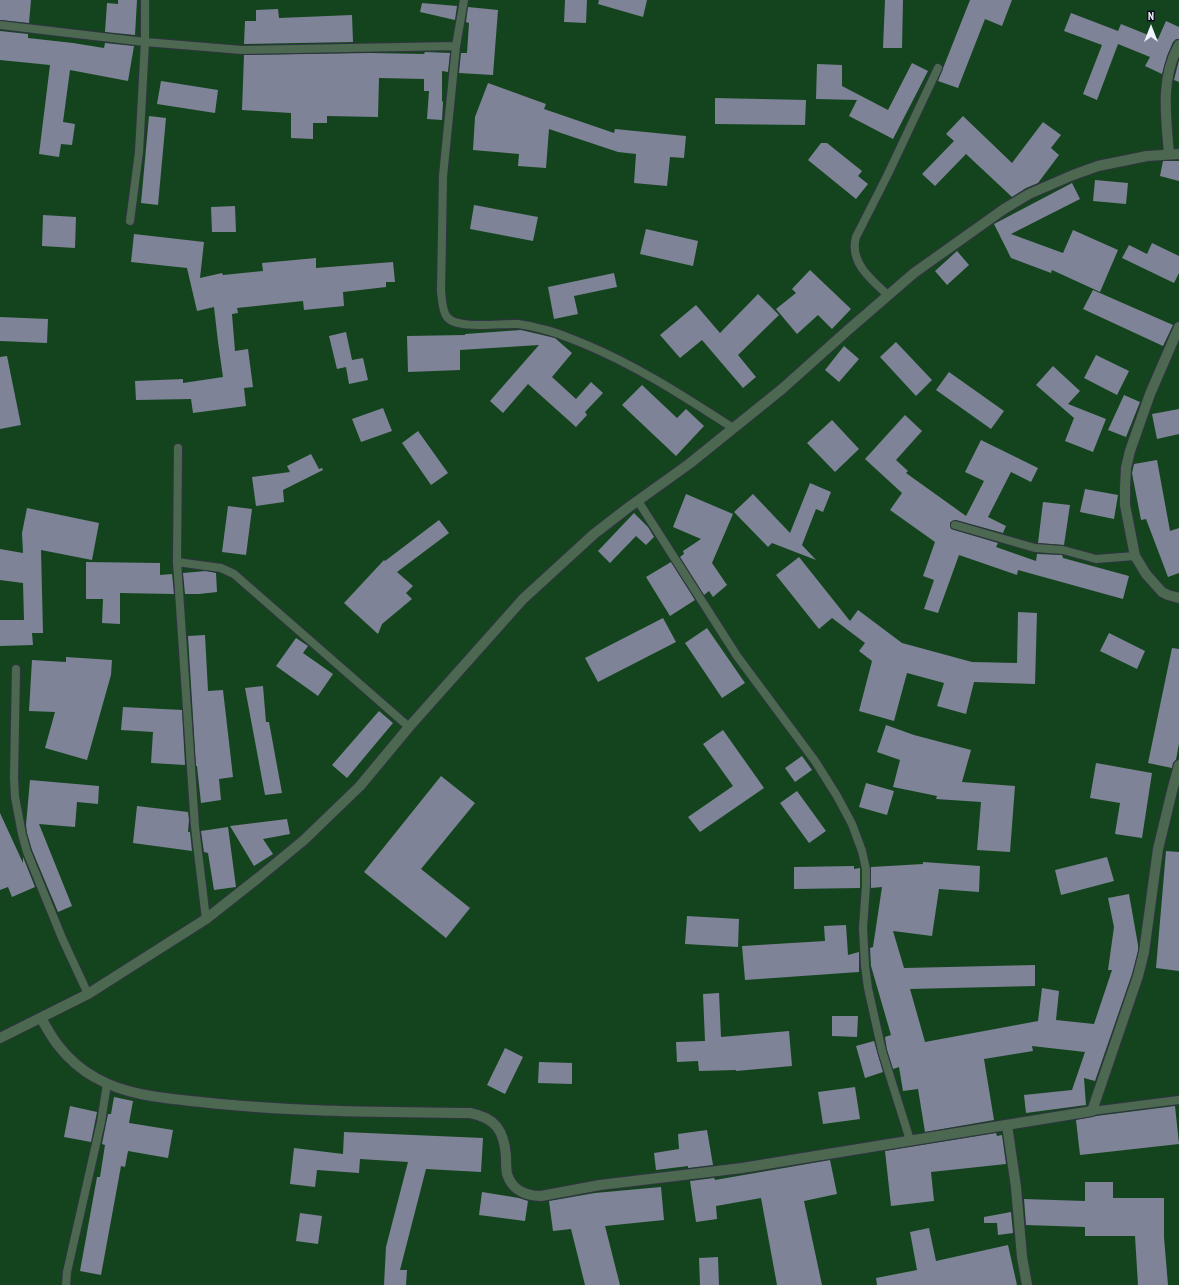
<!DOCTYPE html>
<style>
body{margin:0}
#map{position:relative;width:1179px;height:1285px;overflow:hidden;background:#171a29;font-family:"PT Sans Narrow",sans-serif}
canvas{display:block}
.north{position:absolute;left:1131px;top:8px;width:40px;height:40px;-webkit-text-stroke:3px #0e111f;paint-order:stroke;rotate:0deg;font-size:11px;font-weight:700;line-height:16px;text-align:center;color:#f0f4fe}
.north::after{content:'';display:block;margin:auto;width:14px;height:18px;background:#f0f4fe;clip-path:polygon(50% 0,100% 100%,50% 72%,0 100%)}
</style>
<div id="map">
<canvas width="1179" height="1285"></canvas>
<div class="north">N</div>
</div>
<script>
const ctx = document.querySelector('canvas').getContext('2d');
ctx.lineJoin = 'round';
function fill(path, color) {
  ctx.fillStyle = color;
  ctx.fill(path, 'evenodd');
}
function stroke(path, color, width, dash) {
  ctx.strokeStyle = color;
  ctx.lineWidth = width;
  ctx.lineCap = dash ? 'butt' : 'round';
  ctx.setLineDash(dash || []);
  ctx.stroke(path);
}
const green = new Path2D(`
 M 0,0 L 1179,0 L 1179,1285 L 0,1285 Z`);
const building = new Path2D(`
 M 0,0 L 31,0 L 29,23 L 0,20 Z
 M 118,0 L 137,0 L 135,35 L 105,32 L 107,3 L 118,4 Z
 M 565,0 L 587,0 L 586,23 L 564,22 Z
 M 599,0 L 647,0 L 643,17 L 598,4 Z
 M 885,0 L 903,0 L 902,48 L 883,48 Z
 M 970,0 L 1012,0 L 1002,26 L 985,19 L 958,88 L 938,81 Z
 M 422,3 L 457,6 L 455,20 L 420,12 Z
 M 468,7 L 498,10 L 493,75 L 459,73 L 461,53 L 467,53 L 469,23 L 466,22 Z
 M 278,9 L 279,18 L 352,15 L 353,42 L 244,44 L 245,21 L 256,21 L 256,10 Z
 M 1071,13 L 1118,31 L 1121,24 L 1158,39 L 1166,21 L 1179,27 L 1179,39 L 1176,39 L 1173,42 L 1167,56 L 1162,74 L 1145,66 L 1150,57 L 1118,44 L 1097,100 L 1083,94 L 1102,45 L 1064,31 Z
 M 0,31 L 28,34 L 28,38 L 73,43 L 104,48 L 105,43 L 134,46 L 128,81 L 70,70 L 63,122 L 75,124 L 72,145 L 61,144 L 59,157 L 39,154 L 50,65 L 0,60 Z
 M 425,52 L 450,53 L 448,72 L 442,71 L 442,101 L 443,102 L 442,120 L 427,119 L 429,91 L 424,91 L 424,79 L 379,78 L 378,117 L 327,116 L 327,123 L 313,123 L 313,139 L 291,138 L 291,113 L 242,110 L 244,55 L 370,53 L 424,54 Z
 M 1179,60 L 1179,82 L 1174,80 Z
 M 912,63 L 928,71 L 893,139 L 849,116 L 857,100 L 816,99 L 817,64 L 842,65 L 842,86 L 888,110 Z
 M 161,81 L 218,90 L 215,113 L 157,104 Z
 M 488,83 L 546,104 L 544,109 L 614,133 L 615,129 L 686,136 L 684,158 L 670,157 L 667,186 L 634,183 L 636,154 L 618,152 L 549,129 L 546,168 L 518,166 L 519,154 L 473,150 L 475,117 Z
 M 715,98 L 806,100 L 805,125 L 715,124 Z
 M 149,116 L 166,118 L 158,205 L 141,203 Z
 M 963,116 L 1012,163 L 1043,122 L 1061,135 L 1051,148 L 1059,155 L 1038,183 L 1026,188 L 1012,197 L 966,154 L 935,186 L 922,174 L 954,141 L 946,134 Z
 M 821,143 L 827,143 L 862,171 L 858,176 L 868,184 L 856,199 L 808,160 Z
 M 1163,161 L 1179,161 L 1179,181 L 1160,176 Z
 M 1095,180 L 1128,183 L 1126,204 L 1093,201 Z
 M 1072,183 L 1080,199 L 1011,234 L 1063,253 L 1073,230 L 1118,250 L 1100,292 L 1052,270 L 1051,273 L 1011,258 L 994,224 Z
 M 474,205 L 538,217 L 533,241 L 470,229 Z
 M 235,206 L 236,232 L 212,232 L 211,207 Z
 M 43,215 L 76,217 L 75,248 L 42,246 Z
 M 646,229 L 698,241 L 693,266 L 640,254 Z
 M 134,234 L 204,242 L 200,278 L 222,273 L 223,275 L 263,271 L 262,263 L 316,258 L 316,268 L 393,262 L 395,282 L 386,282 L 386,287 L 343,292 L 344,306 L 304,310 L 303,301 L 237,308 L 238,313 L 232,314 L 235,351 L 248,349 L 253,387 L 244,388 L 246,406 L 193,413 L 191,399 L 136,400 L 135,381 L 183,379 L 183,383 L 223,377 L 218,342 L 214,307 L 197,311 L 187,268 L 131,262 Z
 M 1152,243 L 1179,256 L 1179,273 L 1174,283 L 1122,258 L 1129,245 L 1147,254 Z
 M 957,251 L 969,265 L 947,285 L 935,271 Z
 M 810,270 L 851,309 L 832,329 L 818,315 L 797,334 L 776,309 L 796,293 L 792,289 Z
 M 614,273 L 617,287 L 574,296 L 578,314 L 554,319 L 548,287 Z
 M 1093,290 L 1173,325 L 1163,346 L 1083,309 Z
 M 758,294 L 779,315 L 738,355 L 756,377 L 743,388 L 702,340 L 680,358 L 660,335 L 696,305 L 720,333 Z
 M 0,317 L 48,319 L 47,343 L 0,341 Z
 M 521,330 L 555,338 L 572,353 L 552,377 L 576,399 L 591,382 L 603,393 L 585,412 L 587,415 L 576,427 L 528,384 L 503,413 L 490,401 L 539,345 L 460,350 L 460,370 L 408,372 L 407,336 L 465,335 L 465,334 Z
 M 346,332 L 352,360 L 363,358 L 368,380 L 349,384 L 346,367 L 337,369 L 329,336 Z
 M 896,342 L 932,380 L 916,396 L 880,357 Z
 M 844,346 L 859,359 L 839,382 L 825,370 Z
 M 1096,355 L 1129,371 L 1117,395 L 1084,378 Z
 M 7,356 L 21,425 L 0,429 L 0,357 Z
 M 1053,366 L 1080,391 L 1068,404 L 1106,419 L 1093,452 L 1065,441 L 1074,418 L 1036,385 Z
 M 949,372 L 1004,411 L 991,429 L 936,390 Z
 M 642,385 L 677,418 L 686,409 L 704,426 L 676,456 L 622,405 Z
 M 1124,395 L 1140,402 L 1126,437 L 1108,430 Z
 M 383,408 L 392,431 L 361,442 L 352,419 Z
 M 1179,409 L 1179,434 L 1157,439 L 1152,414 Z
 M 905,415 L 922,431 L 896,460 L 908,471 L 906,473 L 966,516 L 984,481 L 965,472 L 981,440 L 1038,468 L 1031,482 L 1011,472 L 988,517 L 1006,526 L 1003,533 L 956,520 L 952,521 L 950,523 L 950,526 L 951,529 L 998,543 L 996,547 L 1036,561 L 1037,554 L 1062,555 L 1063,558 L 1129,576 L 1123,599 L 1018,570 L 1017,575 L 959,555 L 938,613 L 924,609 L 934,580 L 923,576 L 935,542 L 890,510 L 902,493 L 865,459 Z
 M 832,420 L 859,449 L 835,472 L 807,443 Z
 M 418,431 L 448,473 L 431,485 L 402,443 Z
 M 311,454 L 319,469 L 322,468 L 323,470 L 283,490 L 284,502 L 256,506 L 252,477 L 290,472 L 287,466 Z
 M 1157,460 L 1170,531 L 1179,528 L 1179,573 L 1168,577 L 1146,519 L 1141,520 L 1132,473 L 1134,464 Z
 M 810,483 L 831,492 L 823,512 L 816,509 L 802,545 L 816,560 L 772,543 L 768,547 L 734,512 L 753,494 L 790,533 Z
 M 1085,489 L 1118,495 L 1114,519 L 1080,512 Z
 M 686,494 L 733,514 L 712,563 L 727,585 L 713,597 L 709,591 L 704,595 L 680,557 L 684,554 L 683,551 L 701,539 L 673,527 Z
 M 1043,502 L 1070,505 L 1064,545 L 1038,543 Z
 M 228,506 L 252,509 L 246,555 L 222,552 Z
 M 27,508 L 99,523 L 92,560 L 41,550 L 43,633 L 32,633 L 33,645 L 0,646 L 0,620 L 24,620 L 23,583 L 0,580 L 0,549 L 23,553 L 22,533 Z
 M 634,513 L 648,527 L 654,537 L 646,545 L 636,536 L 610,563 L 598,551 Z
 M 439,520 L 449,533 L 397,572 L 413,586 L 406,593 L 412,599 L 382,624 L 378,634 L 344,603 L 384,560 L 385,561 Z
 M 799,557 L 850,621 L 858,610 L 902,643 L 972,662 L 1017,663 L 1018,612 L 1037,613 L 1035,684 L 974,682 L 966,714 L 937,706 L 944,683 L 907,673 L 894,721 L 859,711 L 872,661 L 859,651 L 865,643 L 832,618 L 819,629 L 776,575 Z
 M 86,562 L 160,563 L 160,575 L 172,574 L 174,594 L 120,593 L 120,624 L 102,623 L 103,599 L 86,599 Z
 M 671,562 L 695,600 L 670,616 L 646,577 Z
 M 206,571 L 216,573 L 217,592 L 199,594 L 185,594 L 183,573 Z
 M 663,618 L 676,642 L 598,682 L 585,658 Z
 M 707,628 L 745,683 L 722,698 L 685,643 Z
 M 1109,633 L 1145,651 L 1137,669 L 1100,651 Z
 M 205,635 L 208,691 L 223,690 L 233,777 L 219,779 L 221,800 L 201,803 L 197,766 L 196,766 L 188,636 Z
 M 296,638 L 308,646 L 303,653 L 333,674 L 318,696 L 276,666 Z
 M 1172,648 L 1179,649 L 1179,743 L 1176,760 L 1173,763 L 1172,768 L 1148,763 Z
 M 66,657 L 112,660 L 111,675 L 87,760 L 45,748 L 55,712 L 29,711 L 32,660 L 66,662 Z
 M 263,686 L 266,722 L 269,722 L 282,793 L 265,795 L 245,688 Z
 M 123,707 L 182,710 L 185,765 L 151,763 L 153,732 L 121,730 Z
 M 379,711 L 393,723 L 347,778 L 332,765 Z
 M 886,725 L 914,735 L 971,750 L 962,782 L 1015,786 L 1010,852 L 977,850 L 981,802 L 936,799 L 937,796 L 893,787 L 900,760 L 877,752 Z
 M 723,730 L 764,788 L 700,832 L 688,817 L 733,786 L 703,744 Z
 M 802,756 L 812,770 L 795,782 L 785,768 Z
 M 1096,763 L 1152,773 L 1142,838 L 1115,834 L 1120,803 L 1090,798 Z
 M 441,776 L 475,803 L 421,869 L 470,908 L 446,938 L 364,872 Z
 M 30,780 L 99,786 L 98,804 L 77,802 L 75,827 L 39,824 L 72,906 L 58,912 L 32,850 L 27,833 L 26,825 Z
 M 866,783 L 894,791 L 887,815 L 859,807 Z
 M 797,791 L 826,831 L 809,843 L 780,803 Z
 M 137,806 L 188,812 L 189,820 L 188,832 L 190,832 L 192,851 L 133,843 Z
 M 0,813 L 23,863 L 23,857 L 35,887 L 12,897 L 8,887 L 0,890 Z
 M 287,819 L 290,834 L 263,839 L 273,854 L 254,866 L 230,826 Z
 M 228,827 L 236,887 L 214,890 L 208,853 L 204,852 L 201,831 Z
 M 1166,851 L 1179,852 L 1179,971 L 1156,968 Z
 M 1107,857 L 1114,881 L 1061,895 L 1055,870 Z
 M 923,862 L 980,866 L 979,892 L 939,889 L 932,936 L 893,931 L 904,968 L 1035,965 L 1035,986 L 910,989 L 925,1042 L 1038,1021 L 1042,988 L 1059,991 L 1056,1020 L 1094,1024 L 1112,970 L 1108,970 L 1114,927 L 1108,898 L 1129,894 L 1138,945 L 1138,951 L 1132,974 L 1095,1081 L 1084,1078 L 1086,1105 L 1026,1113 L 1024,1095 L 1072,1090 L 1085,1052 L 1032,1046 L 1033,1051 L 984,1059 L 994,1120 L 925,1132 L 918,1089 L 903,1091 L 899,1067 L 893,1069 L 887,1050 L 885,1037 L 891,1035 L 871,966 L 870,948 L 873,947 L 882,887 L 871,888 L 871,867 L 923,864 Z
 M 854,866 L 854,869 L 860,868 L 860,888 L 794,889 L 794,867 Z
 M 687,916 L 739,919 L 738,947 L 685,944 Z
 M 846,925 L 848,955 L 859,952 L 859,972 L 745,980 L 742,946 L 825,941 L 824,926 Z
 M 719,993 L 721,1037 L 789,1031 L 792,1066 L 736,1071 L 736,1070 L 699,1071 L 698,1061 L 677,1062 L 676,1042 L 705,1041 L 703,994 Z
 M 832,1016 L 858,1016 L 857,1037 L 832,1036 Z
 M 874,1041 L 883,1072 L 865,1078 L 856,1046 Z
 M 505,1048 L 523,1057 L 505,1094 L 487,1085 Z
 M 539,1062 L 572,1063 L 572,1084 L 538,1083 Z
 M 855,1087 L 860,1119 L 823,1124 L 818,1092 Z
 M 114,1097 L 133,1101 L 129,1123 L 173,1130 L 168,1158 L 128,1151 L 125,1167 L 121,1166 L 101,1275 L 80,1271 L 97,1177 L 100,1177 L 105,1145 L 102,1144 L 108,1114 L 111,1114 Z
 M 70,1106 L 97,1112 L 91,1142 L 64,1137 Z
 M 1175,1106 L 1179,1144 L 1080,1155 L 1076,1120 L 1096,1116 Z
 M 707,1130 L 713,1165 L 688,1168 L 688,1166 L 656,1170 L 654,1153 L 679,1149 L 678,1134 Z
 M 344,1132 L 483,1138 L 481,1172 L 426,1169 L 400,1270 L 407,1270 L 406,1285 L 384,1285 L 386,1247 L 408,1162 L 360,1159 L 359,1173 L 317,1170 L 315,1187 L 290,1184 L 294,1148 L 343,1154 Z
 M 996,1133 L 997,1136 L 1002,1135 L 1006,1164 L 931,1172 L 934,1201 L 891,1206 L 885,1151 Z
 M 830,1160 L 837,1194 L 804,1201 L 822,1285 L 777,1285 L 761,1198 L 716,1206 L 717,1219 L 696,1222 L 690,1181 L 714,1178 L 715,1180 Z
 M 1085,1182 L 1113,1182 L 1113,1198 L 1164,1198 L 1164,1237 L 1168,1285 L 1138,1285 L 1135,1236 L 1085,1236 L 1085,1227 L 1026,1225 L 1024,1199 L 1085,1201 Z
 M 661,1187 L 664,1220 L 605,1226 L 620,1285 L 585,1285 L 571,1229 L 553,1231 L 549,1201 L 595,1193 Z
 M 482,1192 L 519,1198 L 528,1201 L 525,1221 L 479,1215 Z
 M 1011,1212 L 1013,1233 L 998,1235 L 997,1223 L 984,1223 L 984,1217 Z
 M 300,1213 L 322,1216 L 318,1244 L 296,1241 Z
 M 929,1228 L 936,1261 L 1008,1245 L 1017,1285 L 877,1285 L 876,1278 L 917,1270 L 910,1232 Z
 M 718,1257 L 719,1285 L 700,1285 L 699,1258 Z`);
const lane = new Path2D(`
 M 145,0 L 145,42 L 242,50 L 456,46 L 464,0
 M 0,25 L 145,42 L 139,152 L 130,221
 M 456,46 L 443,176 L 441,291 C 442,299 442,311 447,317 C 457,330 502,323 518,324 C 526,325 535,327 542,329 C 556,332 569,338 582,343 C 636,365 685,397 733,428
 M 888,295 C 871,280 849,262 856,237 L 887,176 L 938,68
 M 638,501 L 737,656 L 815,761 L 837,796 L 852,824 L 862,851 L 866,869 L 866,885 L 863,928 L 865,966 L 868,988 L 882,1051 L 910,1140
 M 955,525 L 1035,548 L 1063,550 L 1096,559 L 1135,556
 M 177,562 L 178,448
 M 16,669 L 14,778 L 15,797 L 22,834 L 27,852 L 62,938 L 88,994
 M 206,919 L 195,827 L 177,562 L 221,568 L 234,574 L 409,727
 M 1092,1111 L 1179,1100
 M 66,1285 L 67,1272 L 101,1122 L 107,1084`);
const street = new Path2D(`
 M 1169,154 C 1166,117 1160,78 1179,45
 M 1179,327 L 1150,394 L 1130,451 L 1126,468 L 1125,488 L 1125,505 L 1135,556 L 1146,574 L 1162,592 L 1168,595 L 1179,598
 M 41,1018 C 46,1027 51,1036 57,1044 C 67,1057 81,1070 96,1078 C 128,1096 165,1098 201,1102 C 290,1112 381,1112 470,1113 C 496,1118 504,1131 506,1156 C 506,1161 506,1168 507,1174 C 512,1190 526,1196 541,1196 L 600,1185 L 742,1168 L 1092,1111 L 1138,976 L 1144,952 L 1158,849 L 1173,787 L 1179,765
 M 0,1038 L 88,994 L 206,919 L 258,878 L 304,840 L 360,786 L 409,727 L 523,599 L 594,534 L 629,507 L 689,464 L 782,389 L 848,330 L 914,273 L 1004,209 L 1029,194 L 1073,175 L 1098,166 L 1147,156 L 1179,154
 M 1007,1125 L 1016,1187 L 1022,1257 L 1027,1285`);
fill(green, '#14441d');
fill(building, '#7e8397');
stroke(lane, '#313443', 10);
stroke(street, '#313443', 12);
stroke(lane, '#4d6850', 8);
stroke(street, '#4d6850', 10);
</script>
